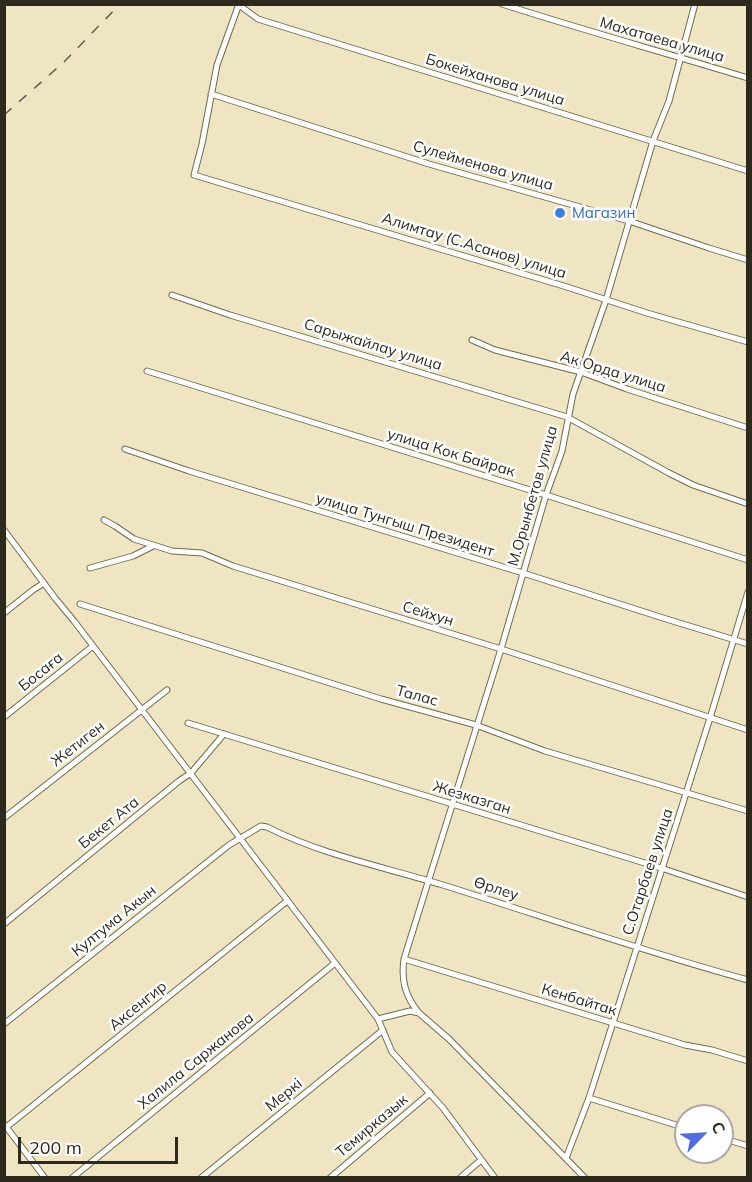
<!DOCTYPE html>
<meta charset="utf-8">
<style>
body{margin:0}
#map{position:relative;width:752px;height:1182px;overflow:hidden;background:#efe5c3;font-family:Mulish,sans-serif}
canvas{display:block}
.frame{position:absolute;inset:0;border:6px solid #2d291c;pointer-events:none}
.north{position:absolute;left:674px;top:1104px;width:60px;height:60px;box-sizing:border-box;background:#fff;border:2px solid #aba9a4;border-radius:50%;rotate:66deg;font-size:16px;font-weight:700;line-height:24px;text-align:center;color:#2d291c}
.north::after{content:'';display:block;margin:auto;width:21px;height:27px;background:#536be1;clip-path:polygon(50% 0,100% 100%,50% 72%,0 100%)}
.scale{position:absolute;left:18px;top:1137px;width:160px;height:27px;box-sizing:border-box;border:3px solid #2d291c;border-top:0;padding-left:8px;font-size:18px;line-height:21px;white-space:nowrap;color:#2d291c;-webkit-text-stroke:4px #fff;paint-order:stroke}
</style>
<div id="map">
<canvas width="752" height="1182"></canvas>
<div class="frame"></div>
<div class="north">С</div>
<div class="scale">200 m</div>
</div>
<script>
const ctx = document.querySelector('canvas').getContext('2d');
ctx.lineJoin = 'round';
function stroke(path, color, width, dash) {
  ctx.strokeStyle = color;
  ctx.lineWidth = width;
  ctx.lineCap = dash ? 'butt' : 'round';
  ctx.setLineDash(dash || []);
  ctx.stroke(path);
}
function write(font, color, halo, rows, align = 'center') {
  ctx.font = font + ' Mulish,sans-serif';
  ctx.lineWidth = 5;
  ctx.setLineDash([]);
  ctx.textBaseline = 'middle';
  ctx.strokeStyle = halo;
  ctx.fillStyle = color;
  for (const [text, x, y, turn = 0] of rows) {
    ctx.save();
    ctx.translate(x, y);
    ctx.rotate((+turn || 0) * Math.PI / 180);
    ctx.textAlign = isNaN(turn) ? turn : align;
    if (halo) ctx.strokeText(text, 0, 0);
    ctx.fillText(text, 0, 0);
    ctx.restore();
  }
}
const street = new Path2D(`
 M 239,4 L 217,65 L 202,144 L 194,175 L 567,287 L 647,313 L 748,342
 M 502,4 C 583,30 666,53 748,78
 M 239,5 L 258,19 L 748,171
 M 211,94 L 429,164 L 629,221 L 709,248 L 748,260
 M 172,295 L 230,315 L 567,417 L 669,473 L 693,485 L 748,504
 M 472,340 L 495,350 L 581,372 L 627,389 L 748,428
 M 147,371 L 546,495 L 748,560
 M 125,449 L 189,471 L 523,573 L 663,618 L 748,644
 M 104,520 L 115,526 L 134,539 L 172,551 L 202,553 L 233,566 L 501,649 L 748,730
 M 4,530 L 55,598 L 74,621 L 378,1019 L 392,1052 L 443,1108 L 495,1178
 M 90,568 L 133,556 L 153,546
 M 80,604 L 381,699 L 476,725 L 545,751 L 748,811
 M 4,613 L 33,590 L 44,583
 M 4,717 L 93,646
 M 188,723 L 661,868 L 748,897
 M 4,818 L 167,690
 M 4,924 L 179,781 L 191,773 L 224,734
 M 404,959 L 685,1045 L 712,1050 L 748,1061
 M 419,1013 C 405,996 401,980 404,959 L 501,649 L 546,495 L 562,451 L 573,394 L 606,300 L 653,141 L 669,101 L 695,4
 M 378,1019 L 410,1011 L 419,1013 L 449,1039 L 585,1178
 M 4,1024 L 229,845 L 261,826 L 267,827 C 322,855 384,867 443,885 C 545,917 645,952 748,980
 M 589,1098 L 686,1128
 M 4,1124 L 45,1178
 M 4,1129 L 287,901
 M 722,1138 L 748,1146
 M 566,1158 L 589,1098 L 710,718 L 748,592
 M 72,1178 L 335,963
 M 201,1178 L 383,1030
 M 330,1178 L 430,1093
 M 460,1178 L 481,1160`);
const rail = new Path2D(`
 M 4,115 L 64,62 L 120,4`);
const markers = [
 [560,213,6,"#3f7fe0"]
];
const streetNames = [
 ["Махатаева улица",662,40,16],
 ["Бокейханова улица",495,80,17],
 ["Сулейменова улица",483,166,16],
 ["Алимтау (С.Асанов) улица",474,246,17],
 ["Сарыжайлау улица",373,345,17],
 ["Ак Орда улица",613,372,17],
 ["улица Кок Байрак",451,453,17],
 ["М.Орынбетов улица",533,496,-74],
 ["улица Тунгыш Президент",405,525,17],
 ["Сейхун",428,614,17],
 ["Босаға",41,672,-39],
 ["Талас",417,696,15],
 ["Жетиген",78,744,-38],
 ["Жезказган",472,798,17],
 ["Бекет Ата",109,823,-39],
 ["С.Отарбаев улица",648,872,-72],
 ["Өрлеу",496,889,18],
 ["Култума Акын",114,921,-39],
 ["Кенбайтак",579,1000,17],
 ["Аксенгир",138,1006,-39],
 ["Халила Саржанова",196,1061,-39],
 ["Меркі",284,1095,-39],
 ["Темирказык",372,1126,-40]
];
const shopNames = [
 ["Магазин",572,213]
];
stroke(street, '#726a4b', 7);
stroke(street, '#fff', 5);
stroke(rail, '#625c49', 1.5, [10, 10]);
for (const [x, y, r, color] of markers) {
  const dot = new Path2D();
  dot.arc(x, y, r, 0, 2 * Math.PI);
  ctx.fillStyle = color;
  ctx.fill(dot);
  stroke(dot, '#fff', 2);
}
write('15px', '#2d291c', '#fff', streetNames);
write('15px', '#366cbe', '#fff', shopNames, 'left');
</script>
